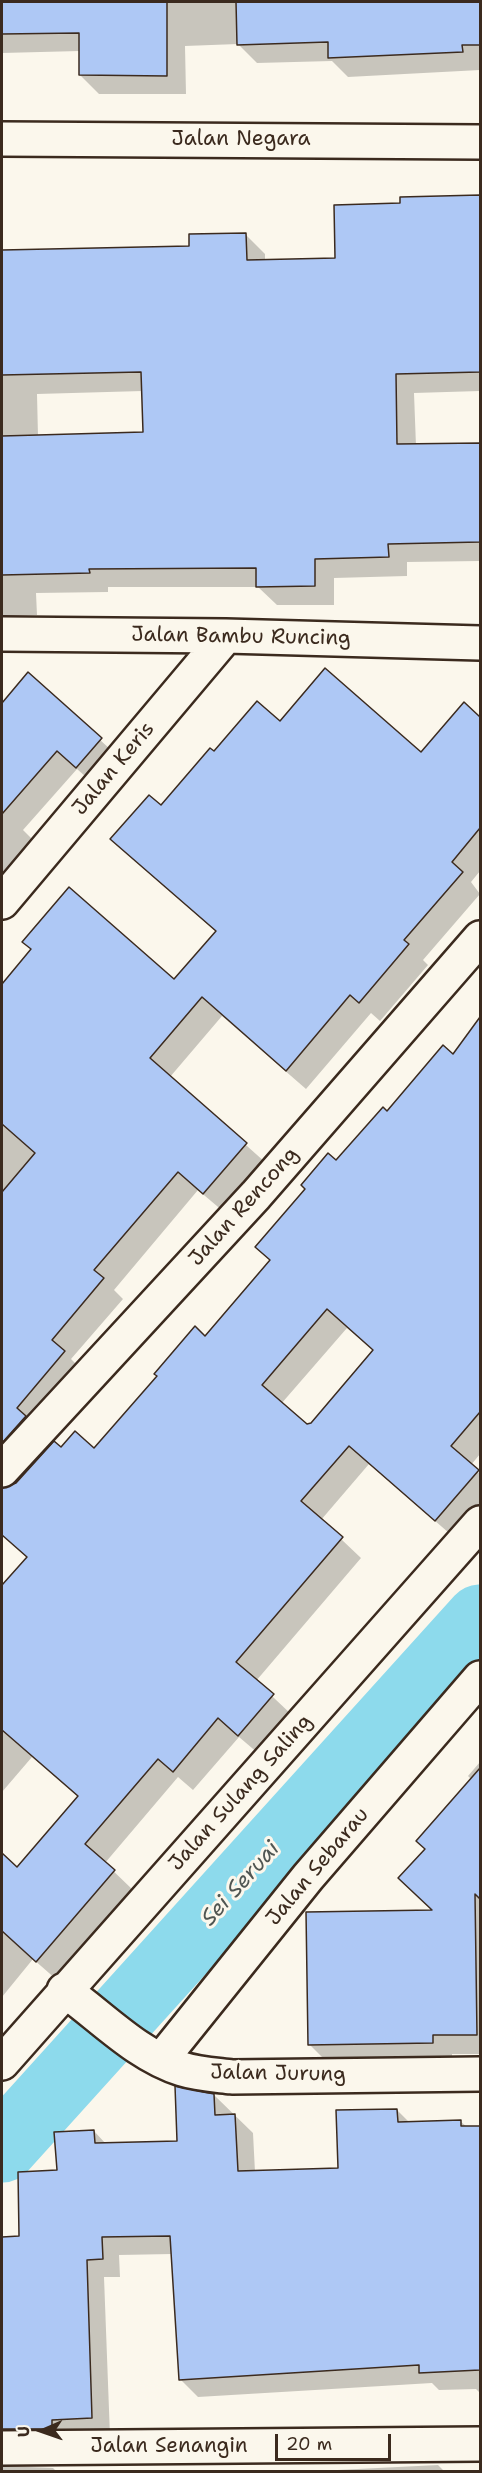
<!DOCTYPE html>
<style>
body{margin:0}
#map{position:relative;width:482px;height:2473px;overflow:hidden;background:#fbf7ec;font-family:"Shantell Sans",sans-serif}
canvas{display:block}
.frame{position:absolute;inset:0;border:3px solid #3b2a1e;pointer-events:none}
.north{position:absolute;left:12px;top:2401px;width:60px;height:60px;-webkit-text-stroke:4px #fbf7ec;paint-order:stroke;rotate:268deg;font-size:16px;font-weight:700;line-height:24px;text-align:center;color:#3b2a1e}
.north::after{content:'';display:block;margin:auto;width:21px;height:27px;background:#3b2a1e;clip-path:polygon(50% 0,100% 100%,50% 72%,0 100%)}
.scale{position:absolute;left:275px;top:2434px;width:116px;height:27px;box-sizing:border-box;border:3px solid #3b2a1e;border-top:0;padding-left:8px;font-size:18px;line-height:21px;white-space:nowrap;color:#3b2a1e;-webkit-text-stroke:4px #fbf7ec;paint-order:stroke}
</style>
<div id="map">
<canvas width="482" height="2473"></canvas>
<div class="frame"></div>
<div class="north">U</div>
<div class="scale">20 m</div>
</div>
<script>
const ctx = document.querySelector('canvas').getContext('2d');
ctx.lineJoin = 'round';
function fill(path, color) {
  ctx.fillStyle = color;
  ctx.fill(path, 'evenodd');
}
function stroke(path, color, width, dash) {
  ctx.strokeStyle = color;
  ctx.lineWidth = width;
  ctx.lineCap = dash ? 'butt' : 'round';
  ctx.setLineDash(dash || []);
  ctx.stroke(path);
}
function write(font, color, halo, rows, align = 'center') {
  ctx.font = font + ' "Shantell Sans",sans-serif';
  ctx.lineWidth = 6;
  ctx.setLineDash([]);
  ctx.textBaseline = 'middle';
  ctx.strokeStyle = halo;
  ctx.fillStyle = color;
  for (const [text, x, y, turn = 0] of rows) {
    ctx.save();
    ctx.translate(x, y);
    ctx.rotate((+turn || 0) * Math.PI / 180);
    ctx.textAlign = isNaN(turn) ? turn : align;
    if (halo) ctx.strokeText(text, 0, 0);
    ctx.fillText(text, 0, 0);
    ctx.restore();
  }
}
const shadow = new Path2D(`
 M 2,2 L 480,2 L 480,70 L 348,77 L 332,61 L 257,63 L 238,44 L 185,46 L 186,94 L 99,94 L 80,75 L 80,51 L 2,53 Z
 M 480,196 L 480,391 L 414,393 L 416,446 L 480,444 L 480,591 L 480,561 L 407,562 L 407,576 L 334,578 L 334,605 L 277,605 L 258,587 L 108,587 L 108,592 L 36,593 L 37,615 L 2,616 L 2,251 L 191,247 L 245,234 L 265,254 L 265,261 L 337,259 L 402,205 L 402,198 ZM 143,391 L 144,434 L 38,436 L 37,394 Z
 M 28,675 L 120,758 L 96,786 L 77,769 L 23,830 L 40,847 L 2,892 L 2,706 Z
 M 464,704 L 480,718 L 480,871 L 471,882 L 480,894 L 423,960 L 428,965 L 380,1021 L 371,1013 L 306,1089 L 222,1016 L 170,1077 L 266,1163 L 224,1212 L 198,1190 L 114,1290 L 123,1299 L 71,1359 L 84,1372 L 2,1464 L 2,986 L 32,950 L 24,942 L 175,981 L 216,932 L 112,839 L 161,807 L 214,753 L 280,723 L 421,754 Z
 M 480,1019 L 480,1454 L 471,1465 L 480,1474 L 480,1510 L 456,1539 L 369,1464 L 321,1520 L 361,1558 L 256,1681 L 292,1715 L 259,1754 L 239,1737 L 193,1790 L 178,1777 L 105,1863 L 134,1891 L 57,1980 L 33,1959 L 2,1997 L 2,1855 L 17,1869 L 79,1798 L 32,1757 L 2,1792 L 2,1588 L 27,1558 L 2,1533 L 2,1526 L 32,1490 L 62,1449 L 94,1450 L 205,1338 L 271,1261 L 337,1163 L 387,1113 L 453,1056 ZM 347,1328 L 374,1351 L 312,1424 L 306,1426 L 281,1404 Z
 M 480,1762 L 480,2054 L 452,2054 L 452,2062 L 329,2064 L 309,2044 L 435,1912 L 427,1849 L 472,1780 L 468,1776 Z
 M 214,2095 L 253,2133 L 255,2172 L 339,2169 L 397,2110 L 410,2123 L 460,2121 L 467,2127 L 480,2127 L 480,2393 L 476,2389 L 439,2390 L 432,2383 L 198,2397 L 180,2379 L 172,2254 L 119,2255 L 120,2277 L 104,2277 L 110,2436 L 2,2464 L 2,2239 L 21,2238 L 58,2172 L 94,2131 L 106,2144 L 179,2142 Z
 M 438,2465 L 445,2472 L 297,2472 Z
 M 2,2466 L 53,2468 L 57,2472 L 2,2472 Z`);
const river = new Path2D(`
 M 2,2148 L 480,1619`);
const building = new Path2D(`
 M 2,2 L 167,2 L 167,76 L 79,75 L 79,33 L 2,34 Z
 M 236,2 L 480,2 L 480,45 L 462,45 L 463,52 L 328,58 L 328,42 L 237,45 Z
 M 480,195 L 480,372 L 396,374 L 397,444 L 480,443 L 480,542 L 388,544 L 389,557 L 315,559 L 315,586 L 256,587 L 256,568 L 89,569 L 90,573 L 2,575 L 2,436 L 143,432 L 141,372 L 2,375 L 2,250 L 189,246 L 189,234 L 246,233 L 247,260 L 335,258 L 334,205 L 400,203 L 400,197 Z
 M 325,668 L 421,752 L 464,702 L 480,717 L 480,828 L 452,862 L 463,872 L 404,940 L 409,944 L 359,1003 L 350,995 L 286,1071 L 202,997 L 150,1058 L 247,1143 L 203,1194 L 178,1172 L 94,1270 L 104,1278 L 52,1340 L 65,1351 L 17,1408 L 26,1416 L 2,1443 L 2,1192 L 35,1153 L 2,1124 L 2,984 L 31,949 L 22,942 L 69,887 L 174,979 L 216,931 L 110,839 L 149,795 L 161,805 L 210,748 L 214,751 L 257,701 L 280,721 Z
 M 28,672 L 102,738 L 76,768 L 57,751 L 2,814 L 2,703 Z
 M 480,1017 L 480,1412 L 451,1446 L 479,1470 L 435,1521 L 349,1446 L 301,1501 L 343,1537 L 236,1662 L 274,1694 L 238,1736 L 218,1718 L 173,1772 L 158,1759 L 85,1844 L 115,1870 L 36,1962 L 2,1931 L 2,1853 L 17,1867 L 78,1796 L 2,1730 L 2,1585 L 27,1557 L 2,1535 L 2,1488 L 16,1483 L 54,1441 L 61,1447 L 75,1431 L 94,1448 L 157,1376 L 154,1374 L 195,1326 L 205,1336 L 270,1260 L 255,1247 L 305,1189 L 301,1185 L 328,1153 L 336,1160 L 383,1107 L 387,1111 L 443,1045 L 453,1054 ZM 327,1309 L 373,1350 L 311,1423 L 307,1424 L 262,1385 Z
 M 480,1768 L 480,1899 L 475,1894 L 477,2035 L 433,2035 L 433,2043 L 308,2045 L 306,1912 L 432,1910 L 398,1878 L 425,1849 L 416,1841 Z
 M 175,2086 L 214,2094 L 215,2115 L 235,2114 L 238,2171 L 338,2168 L 336,2110 L 397,2109 L 398,2122 L 461,2120 L 461,2126 L 480,2126 L 480,2370 L 419,2373 L 419,2365 L 179,2380 L 170,2236 L 102,2237 L 103,2259 L 87,2260 L 92,2418 L 52,2420 L 52,2429 L 2,2429 L 2,2237 L 19,2236 L 18,2172 L 57,2170 L 54,2132 L 94,2130 L 95,2143 L 177,2141 Z`);
const minor = new Path2D(`
 M 2,139 L 480,142
 M 2,634 L 226,636 L 480,643
 M 2,902 L 226,636
 M 2,1470 L 256,1195 L 480,938
 M 64,1990 C 102,2017 137,2055 182,2069 C 198,2074 216,2075 232,2077 L 480,2074
 M 161,2060 L 308,1877 L 480,1678
 M 2,2063 L 480,1523
 M 2,2448 L 480,2444`);
const streetNames = [
 ["Jalan Negara",241,140],
 ["Jalan Bambu Runcing",241,637,1],
 ["Jalan Keris",114,769,-50],
 ["Jalan Rencong",244,1207,-48],
 ["Jalan Sulang Saling",241,1793,-48],
 ["Jalan Sebarau",318,1867,-50],
 ["Jalan Jurung",278,2074,1],
 ["Jalan Senangin",169,2447]
];
const waterNames = [
 ["Sei Seruai",241,1884,-48]
];
fill(shadow, '#0003');
stroke(river, '#8ddaec', 69);
fill(building, '#aec8f5');
stroke(building, '#3b2a1e', 1.5);
stroke(minor, '#3b2a1e', 38);
stroke(minor, '#fbf7ec', 33);
write('21px', '#3b2a1e', '#fbf7ec', streetNames);
write('italic 22px', '#505652', '#fbf7ec', waterNames);
</script>
